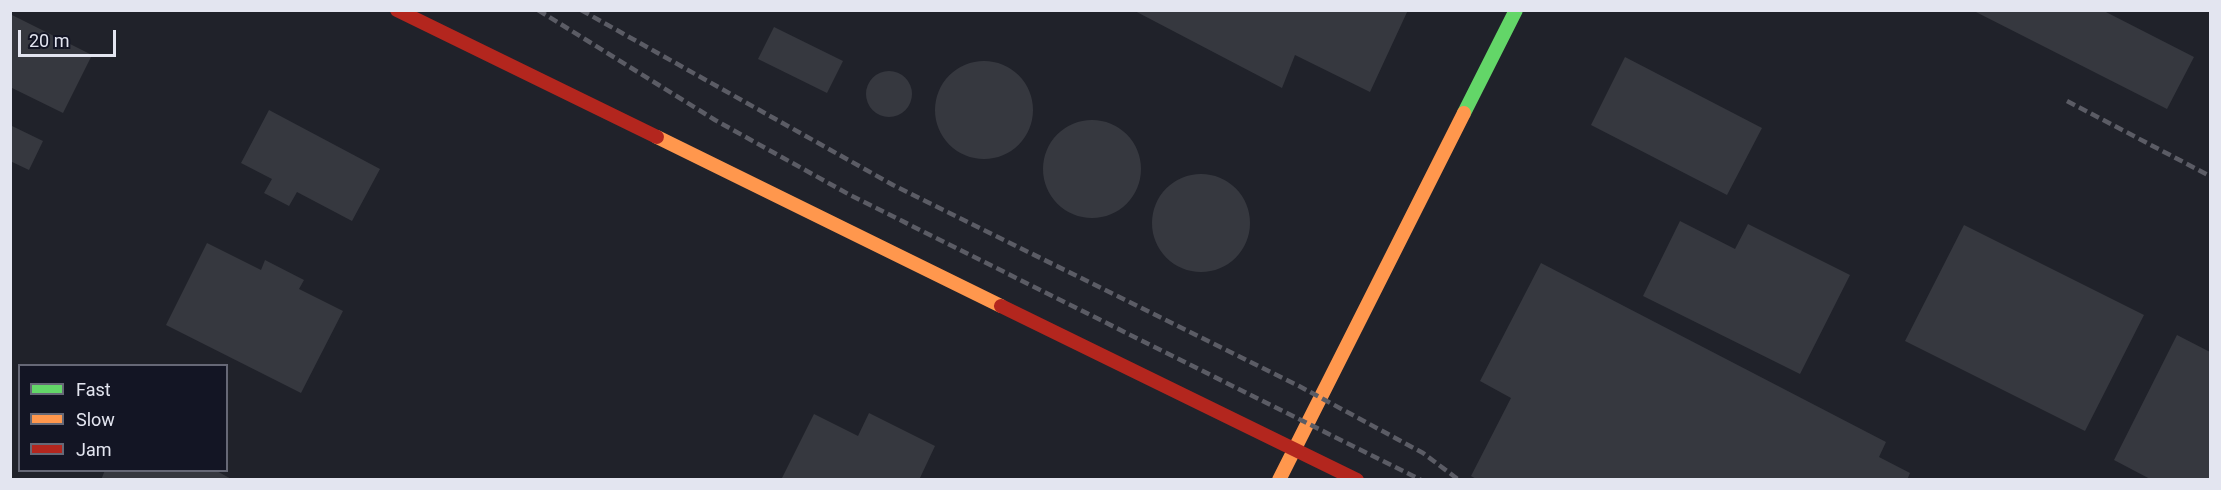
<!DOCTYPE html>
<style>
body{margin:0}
#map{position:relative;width:2221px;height:490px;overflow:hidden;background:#20222a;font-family:Roboto,sans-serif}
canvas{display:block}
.frame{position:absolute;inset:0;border:12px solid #e3e5f0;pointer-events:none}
.legend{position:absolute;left:18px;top:364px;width:210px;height:108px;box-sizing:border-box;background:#131524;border:2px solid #666876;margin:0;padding:8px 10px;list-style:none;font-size:18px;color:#e3e5f0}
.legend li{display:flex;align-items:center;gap:12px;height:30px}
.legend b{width:30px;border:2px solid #666876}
.scale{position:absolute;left:18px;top:30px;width:98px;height:27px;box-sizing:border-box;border:3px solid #e3e5f0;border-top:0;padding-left:8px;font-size:18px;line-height:21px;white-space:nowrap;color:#e3e5f0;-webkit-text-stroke:4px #131524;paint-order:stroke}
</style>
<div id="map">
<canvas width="2221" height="490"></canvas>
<div class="frame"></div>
<ul class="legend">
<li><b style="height:8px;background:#63d668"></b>Fast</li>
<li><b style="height:8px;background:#ff974d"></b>Slow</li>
<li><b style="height:8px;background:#b3261e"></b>Jam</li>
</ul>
<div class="scale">20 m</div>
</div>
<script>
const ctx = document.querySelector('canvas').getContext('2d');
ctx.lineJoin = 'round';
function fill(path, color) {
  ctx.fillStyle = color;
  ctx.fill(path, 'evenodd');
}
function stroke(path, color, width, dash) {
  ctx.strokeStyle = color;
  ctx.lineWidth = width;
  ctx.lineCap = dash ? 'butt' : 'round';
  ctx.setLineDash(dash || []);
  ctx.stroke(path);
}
const building = new Path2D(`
 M 1133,10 L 1408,10 L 1370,92 L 1295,55 L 1282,88 Z
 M 1972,10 L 2102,10 L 2194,57 L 2167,109 Z
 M 10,14 L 92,55 L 63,113 L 10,87 Z
 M 774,27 L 843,61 L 827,93 L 758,59 Z
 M 1625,57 L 1762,128 L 1727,195 L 1591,125 Z
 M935 110a49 49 0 1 1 98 0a49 49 0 1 1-98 0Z
 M866 94a23 23 0 1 1 46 0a23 23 0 1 1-46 0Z
 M 269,110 L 380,169 L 352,221 L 297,192 L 289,206 L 264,193 L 272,179 L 241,163 Z
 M1043 169a49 49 0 1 1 98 0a49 49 0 1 1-98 0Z
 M 12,126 L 43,141 L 29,170 L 10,161 L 10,131 Z
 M1152 223a49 49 0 1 1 98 0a49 49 0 1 1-98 0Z
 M 1680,221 L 1735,249 L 1748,224 L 1850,275 L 1800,374 L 1643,296 Z
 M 1964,225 L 2144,315 L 2085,431 L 1905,341 Z
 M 207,243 L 261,270 L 265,260 L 304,280 L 299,289 L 343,311 L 301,393 L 166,325 Z
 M 1541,263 L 1886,442 L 1879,457 L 1910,473 L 1907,480 L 1478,480 L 1471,476 L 1511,398 L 1480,381 Z
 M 2177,335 L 2210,352 L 2210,480 L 2152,480 L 2114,460 Z
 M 869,413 L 935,446 L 919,480 L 781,480 L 814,414 L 858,436 Z
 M 105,470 L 215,470 L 233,480 L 101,480 Z`);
const fast = new Path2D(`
 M 1464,113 L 1516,10`);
const slow = new Path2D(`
 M 657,137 L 1001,306
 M 1279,480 L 1464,113`);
const jam = new Path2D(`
 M 397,10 L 657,137
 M 1001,306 L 1357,480`);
const rail = new Path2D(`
 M 538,10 L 715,120 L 850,195 L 1421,480
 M 581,10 L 893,185 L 1299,386 L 1423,453 L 1459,480
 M 2067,101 L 2210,176`);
fill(building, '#36383f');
stroke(fast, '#63d668', 14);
stroke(slow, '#ff974d', 14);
stroke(jam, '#b3261e', 14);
stroke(rail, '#5b5c65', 4.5, [9, 4.5]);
</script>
